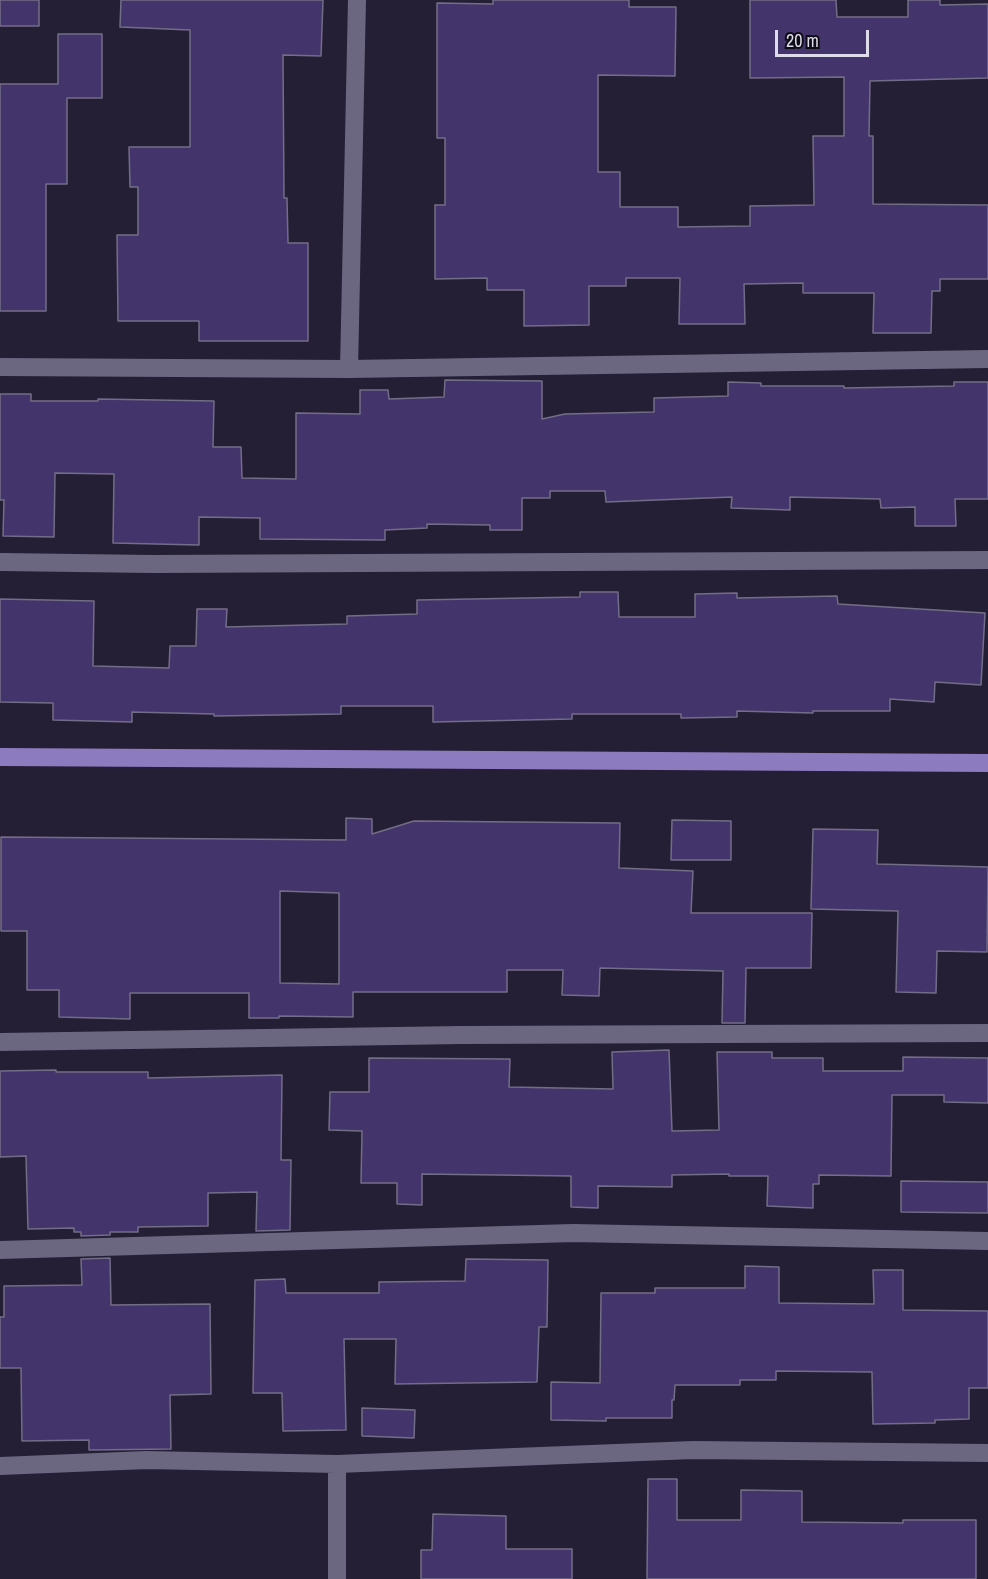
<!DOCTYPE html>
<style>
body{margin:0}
#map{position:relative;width:988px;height:1579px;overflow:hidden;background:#241f34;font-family:"Archivo Narrow",sans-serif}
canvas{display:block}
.scale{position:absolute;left:775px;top:30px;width:94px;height:27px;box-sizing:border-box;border:3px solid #dedcea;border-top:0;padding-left:8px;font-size:18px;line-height:21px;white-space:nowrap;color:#dedcea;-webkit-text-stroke:4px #0d0b14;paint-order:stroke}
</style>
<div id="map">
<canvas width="988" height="1579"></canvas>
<div class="scale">20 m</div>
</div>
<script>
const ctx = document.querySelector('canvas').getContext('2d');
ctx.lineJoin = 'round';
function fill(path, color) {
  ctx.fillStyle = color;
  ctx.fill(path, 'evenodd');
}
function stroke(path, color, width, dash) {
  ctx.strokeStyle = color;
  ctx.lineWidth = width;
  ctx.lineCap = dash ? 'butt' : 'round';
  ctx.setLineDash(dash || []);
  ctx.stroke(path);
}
const building = new Path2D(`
 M 0,0 L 39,0 L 39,26 L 0,26 Z
 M 121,0 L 323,0 L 321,56 L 283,55 L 284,198 L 287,198 L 288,243 L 308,243 L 308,341 L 199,341 L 199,321 L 118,321 L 117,235 L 138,235 L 138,187 L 130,187 L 129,147 L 190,147 L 190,30 L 120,27 Z
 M 493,0 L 629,0 L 629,7 L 676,7 L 675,76 L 598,75 L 598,172 L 620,172 L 620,207 L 678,207 L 678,227 L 750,226 L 750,206 L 814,205 L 813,136 L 844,136 L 844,77 L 750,78 L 750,0 L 836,0 L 837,17 L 908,17 L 908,0 L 940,0 L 940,5 L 988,4 L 988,78 L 870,81 L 869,136 L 873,136 L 873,204 L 988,205 L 988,279 L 940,279 L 940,291 L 932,291 L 931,333 L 873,333 L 874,293 L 803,293 L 803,283 L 744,284 L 745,324 L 679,324 L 680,278 L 626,278 L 626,286 L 589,286 L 589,325 L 524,326 L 524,290 L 487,290 L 487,278 L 435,279 L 435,205 L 445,205 L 445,138 L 437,138 L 437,3 L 493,4 Z
 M 58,34 L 102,34 L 102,98 L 67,98 L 67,184 L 46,184 L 46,311 L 0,311 L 0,84 L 58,84 Z
 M 445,380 L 542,381 L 542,419 L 565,414 L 654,412 L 654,398 L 728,396 L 728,382 L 761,383 L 761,386 L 844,386 L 844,388 L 954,386 L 954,382 L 988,382 L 988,499 L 955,499 L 956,526 L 915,526 L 915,507 L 881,508 L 880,499 L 790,497 L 790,510 L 731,508 L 732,497 L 606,502 L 605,491 L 550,491 L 550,498 L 522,498 L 522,530 L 490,530 L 490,525 L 427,524 L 427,528 L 385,530 L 385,540 L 260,539 L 260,518 L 199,517 L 199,545 L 113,543 L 114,474 L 55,473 L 54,537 L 3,536 L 4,500 L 0,500 L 0,394 L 31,394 L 31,401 L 98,401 L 98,399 L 214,401 L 213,447 L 241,447 L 242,478 L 296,479 L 296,413 L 360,414 L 360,390 L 388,390 L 389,399 L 444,397 Z
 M 580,592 L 618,592 L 619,617 L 695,617 L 695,594 L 737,593 L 737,598 L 837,596 L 838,604 L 985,613 L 981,685 L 935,682 L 934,702 L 890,699 L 890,711 L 813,711 L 813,713 L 737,711 L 737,717 L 681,718 L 681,714 L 572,714 L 572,719 L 433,722 L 433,706 L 341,706 L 341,714 L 214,716 L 214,714 L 132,712 L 132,722 L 53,720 L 53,703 L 0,702 L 0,599 L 94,601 L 93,666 L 169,668 L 170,646 L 196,646 L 197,609 L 227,609 L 226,627 L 347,624 L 347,616 L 417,614 L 417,600 L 580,597 Z
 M 346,818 L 372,819 L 372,834 L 414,821 L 620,823 L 619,868 L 693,871 L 691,913 L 812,913 L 811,968 L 746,968 L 745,1023 L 722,1023 L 723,971 L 600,968 L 599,996 L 562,995 L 563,970 L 507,970 L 507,992 L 353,992 L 353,1017 L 279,1016 L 279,1018 L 249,1018 L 249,993 L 130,993 L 130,1019 L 59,1017 L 59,990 L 27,990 L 27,931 L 1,931 L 1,837 L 346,840 ZM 280,891 L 339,893 L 339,984 L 280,983 Z
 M 672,820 L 731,821 L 731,860 L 671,860 Z
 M 813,829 L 878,830 L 877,864 L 988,867 L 987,952 L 937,951 L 936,993 L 896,992 L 898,911 L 811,909 Z
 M 669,1050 L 672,1131 L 719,1130 L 717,1052 L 772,1052 L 772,1058 L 823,1058 L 823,1071 L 903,1071 L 903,1057 L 988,1058 L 988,1103 L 944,1102 L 944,1095 L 892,1095 L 891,1176 L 819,1175 L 819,1184 L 813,1184 L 813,1208 L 767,1206 L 768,1176 L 729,1176 L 729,1174 L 672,1175 L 672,1187 L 598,1186 L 598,1208 L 571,1207 L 571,1176 L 422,1174 L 422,1205 L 397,1204 L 397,1183 L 361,1183 L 362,1131 L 329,1130 L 330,1092 L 369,1092 L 369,1058 L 510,1059 L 509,1087 L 613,1089 L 612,1052 Z
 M 56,1070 L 56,1072 L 148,1072 L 148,1078 L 282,1075 L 281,1160 L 291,1160 L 290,1230 L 256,1231 L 257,1192 L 208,1193 L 208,1226 L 138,1227 L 138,1232 L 110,1232 L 110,1235 L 81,1236 L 81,1232 L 74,1232 L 74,1228 L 28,1229 L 26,1156 L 0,1157 L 0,1071 Z
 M 901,1181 L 988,1182 L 988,1213 L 901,1212 Z
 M 110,1258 L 111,1305 L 210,1304 L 211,1394 L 170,1395 L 171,1449 L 89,1450 L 89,1440 L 22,1441 L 21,1368 L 0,1368 L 0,1317 L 4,1317 L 4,1286 L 82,1285 L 81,1259 Z
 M 466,1259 L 548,1260 L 547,1327 L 539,1327 L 537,1382 L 395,1384 L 396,1339 L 344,1339 L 346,1430 L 283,1431 L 282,1393 L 253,1393 L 255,1280 L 285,1279 L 286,1293 L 379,1293 L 379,1282 L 465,1281 Z
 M 745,1266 L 779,1267 L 779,1303 L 874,1304 L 873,1270 L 903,1270 L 903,1310 L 988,1311 L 988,1388 L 969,1388 L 969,1419 L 935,1420 L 935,1423 L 873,1424 L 872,1372 L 776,1371 L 776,1380 L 740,1380 L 740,1385 L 675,1385 L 674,1400 L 672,1400 L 672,1418 L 606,1418 L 606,1421 L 551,1420 L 551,1382 L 600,1383 L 601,1293 L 655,1293 L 655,1288 L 745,1288 Z
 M 362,1408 L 415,1410 L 414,1438 L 362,1436 Z
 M 648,1479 L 677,1479 L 677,1520 L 741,1520 L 741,1490 L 802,1491 L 802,1522 L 903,1523 L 903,1520 L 976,1520 L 976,1579 L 647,1579 Z
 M 433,1514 L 506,1516 L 506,1549 L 572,1549 L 572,1579 L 421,1579 L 421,1550 L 432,1550 Z`);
const street = new Path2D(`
 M 0,367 L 349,369 L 988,359
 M 349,369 L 357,0
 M 0,562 L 153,564 L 988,560
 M 0,1042 L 462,1035 L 988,1033
 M 0,1250 L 573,1233 L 988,1241
 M 337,1464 L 337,1579
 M 0,1466 L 147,1460 L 337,1464 L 693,1450 L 988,1453`);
const primary = new Path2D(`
 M 0,757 L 988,763`);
fill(building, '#43346b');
stroke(building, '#736e87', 1.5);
stroke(street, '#6c6780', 18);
stroke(primary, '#8d7bc0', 18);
</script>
